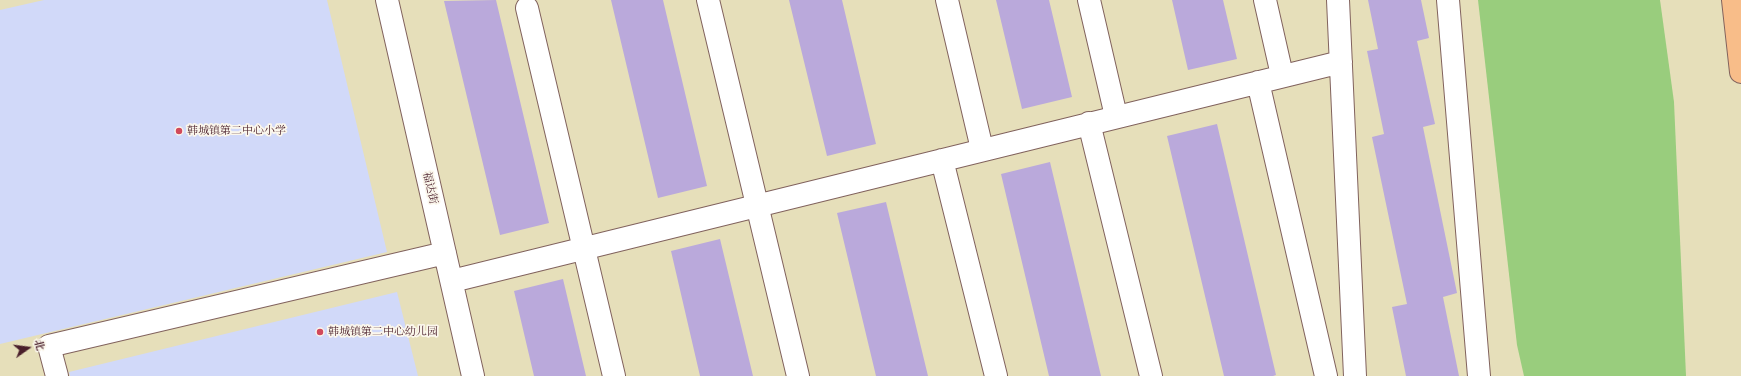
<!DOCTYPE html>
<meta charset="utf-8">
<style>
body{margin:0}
#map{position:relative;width:1741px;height:376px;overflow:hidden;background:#e6dfba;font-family:"Libre Caslon Text","Noto Serif SC",serif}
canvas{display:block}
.north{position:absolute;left:8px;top:328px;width:40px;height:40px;-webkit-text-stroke:3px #fbf7ec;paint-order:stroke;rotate:76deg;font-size:11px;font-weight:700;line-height:16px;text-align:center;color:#4a1f2b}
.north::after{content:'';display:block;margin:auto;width:14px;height:18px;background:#4a1f2b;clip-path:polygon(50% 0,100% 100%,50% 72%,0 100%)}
</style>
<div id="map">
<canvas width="1741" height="376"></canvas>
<div class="north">北</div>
</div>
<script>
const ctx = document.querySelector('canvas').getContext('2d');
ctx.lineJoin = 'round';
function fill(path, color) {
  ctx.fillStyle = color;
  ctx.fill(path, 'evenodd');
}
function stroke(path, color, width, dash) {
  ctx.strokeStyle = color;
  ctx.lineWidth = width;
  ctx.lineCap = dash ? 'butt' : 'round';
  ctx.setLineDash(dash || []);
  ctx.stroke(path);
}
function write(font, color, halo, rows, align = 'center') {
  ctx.font = font + ' "Libre Caslon Text","Noto Serif SC",serif';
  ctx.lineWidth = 3.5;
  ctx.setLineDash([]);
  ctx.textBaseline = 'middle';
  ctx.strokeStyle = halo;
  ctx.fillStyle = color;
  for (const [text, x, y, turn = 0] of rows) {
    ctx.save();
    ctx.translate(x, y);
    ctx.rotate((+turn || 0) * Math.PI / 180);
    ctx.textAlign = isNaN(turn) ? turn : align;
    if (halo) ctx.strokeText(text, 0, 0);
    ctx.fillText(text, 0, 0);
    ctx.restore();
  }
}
const built = new Path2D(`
 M 44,0 L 327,0 L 387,252 L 0,344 L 0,10 Z
 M 397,292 L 418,376 L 70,376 L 69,372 Z`);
const green = new Path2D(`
 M 1478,0 L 1660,0 L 1674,102 L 1686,376 L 1524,376 L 1517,345 Z`);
const building = new Path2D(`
 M 496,0 L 549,223 L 500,235 L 444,1 Z
 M 611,0 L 663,0 L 707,186 L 658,198 Z
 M 789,0 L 842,0 L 876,144 L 827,156 Z
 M 996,0 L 1049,0 L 1072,97 L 1022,109 Z
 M 1172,0 L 1223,0 L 1237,59 L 1188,70 Z
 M 1368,0 L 1421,0 L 1429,38 L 1417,41 L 1435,124 L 1423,127 L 1457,293 L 1443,297 L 1459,376 L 1406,376 L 1392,307 L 1407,304 L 1372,137 L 1384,134 L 1367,51 L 1378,49 Z
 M 1217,124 L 1276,375 L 1273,376 L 1224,376 L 1167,136 Z
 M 1050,162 L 1101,376 L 1049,376 L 1001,174 Z
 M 886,202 L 928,376 L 876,376 L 837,213 Z
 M 720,239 L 753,376 L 700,376 L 671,251 Z
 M 563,279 L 586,376 L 534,376 L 514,291 Z`);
const minor = new Path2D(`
 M 387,0 L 473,376
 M 708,0 L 798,376
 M 947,0 L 982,149
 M 1089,0 L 1116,116
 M 1265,0 L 1282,75
 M 1338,0 L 1355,376
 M 1448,0 L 1479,376
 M 527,8 L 614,376
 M 1258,82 L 1326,376
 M 1089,123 L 1151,376
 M 942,160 L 996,376
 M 452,281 L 1341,62
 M 57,376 L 49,346 L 445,253`);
const highway = new Path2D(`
 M 1733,0 L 1741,72`);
const markers = [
 [179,131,4,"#d1495b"],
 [320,332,4,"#d1495b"]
];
const poiNames = [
 ["韩城镇第二中心小学",187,131],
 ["韩城镇第二中心幼儿园",328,332]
];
const streetNames = [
 ["福达街",430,188,77]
];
fill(built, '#d1d9f9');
fill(green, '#99cd7d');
fill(building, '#baa9db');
stroke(minor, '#81625d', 24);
stroke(highway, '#81625d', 24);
stroke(minor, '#fff', 22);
stroke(highway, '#f8bd89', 22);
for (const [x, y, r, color] of markers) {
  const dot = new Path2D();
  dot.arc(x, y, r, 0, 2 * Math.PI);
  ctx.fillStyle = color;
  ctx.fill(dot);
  stroke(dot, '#fbf7ec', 1.5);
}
write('11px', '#4a1f2b', '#fbf7ec', poiNames, 'left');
write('11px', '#4a1f2b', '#fbf7ec', streetNames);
</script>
